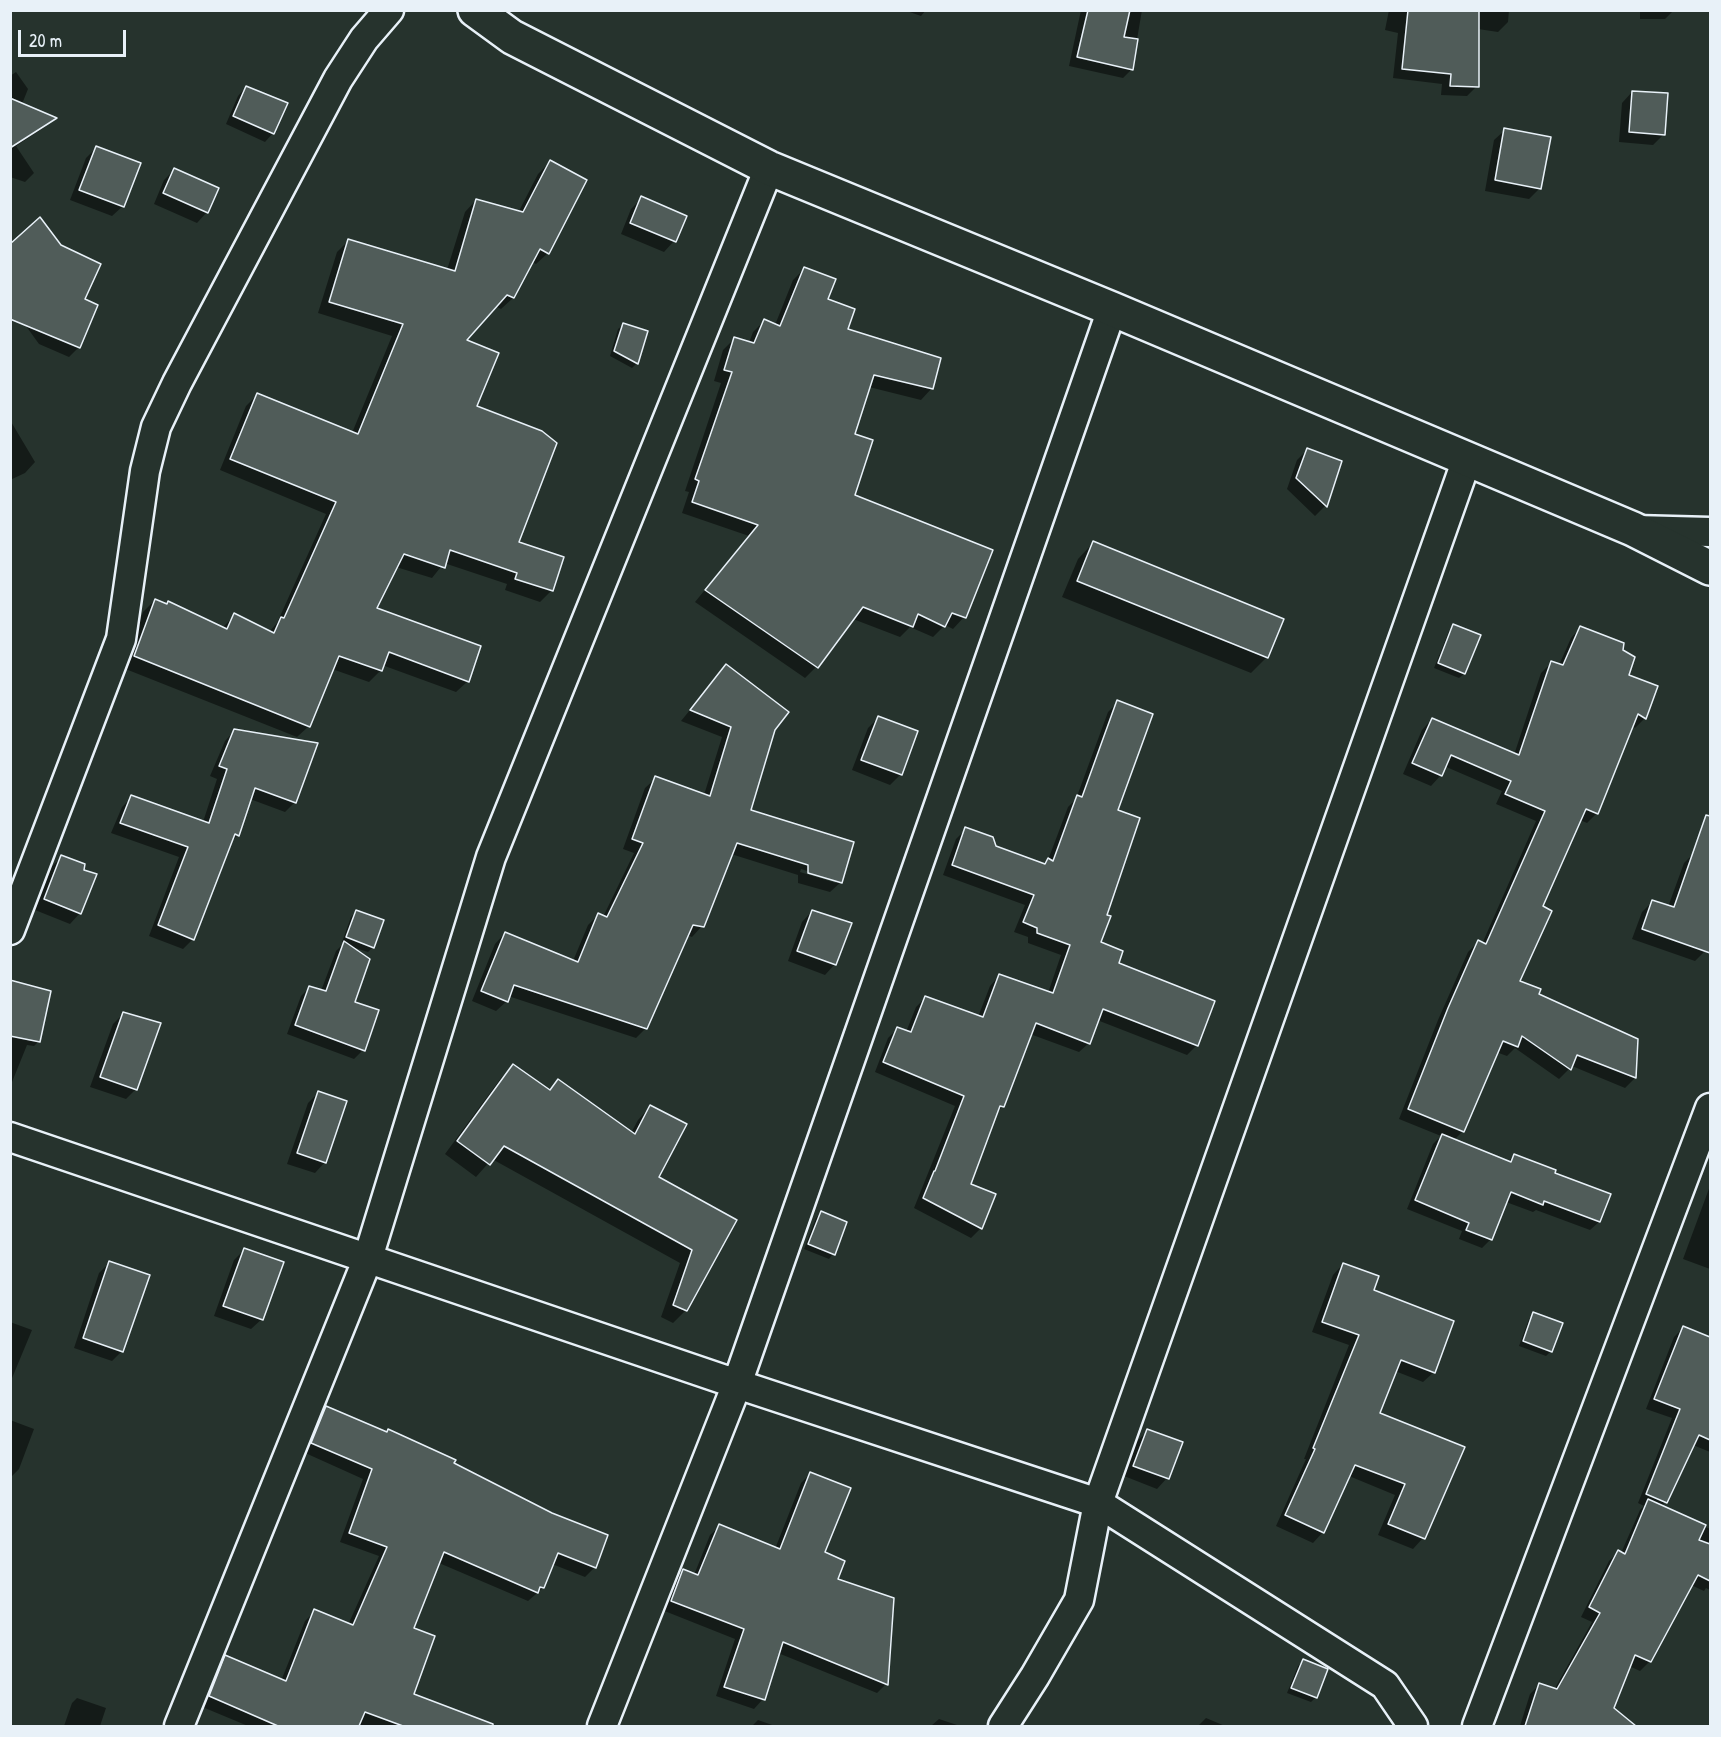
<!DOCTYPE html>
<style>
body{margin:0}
#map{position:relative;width:1721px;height:1737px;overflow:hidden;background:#26332d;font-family:"Patrick Hand",sans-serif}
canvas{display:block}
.frame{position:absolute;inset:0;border:12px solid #e8f1f8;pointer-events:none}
.scale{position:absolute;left:18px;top:30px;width:108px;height:27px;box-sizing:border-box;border:3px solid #e8f1f8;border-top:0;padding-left:8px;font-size:18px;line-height:21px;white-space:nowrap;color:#e8f1f8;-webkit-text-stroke:4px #26332d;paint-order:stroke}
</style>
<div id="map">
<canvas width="1721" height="1737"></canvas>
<div class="frame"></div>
<div class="scale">20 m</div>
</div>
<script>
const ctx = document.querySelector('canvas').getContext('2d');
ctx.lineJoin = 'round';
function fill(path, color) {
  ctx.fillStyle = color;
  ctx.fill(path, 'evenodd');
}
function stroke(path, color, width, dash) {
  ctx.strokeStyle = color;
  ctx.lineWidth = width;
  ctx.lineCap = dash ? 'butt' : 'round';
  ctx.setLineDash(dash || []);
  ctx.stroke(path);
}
const shadow = new Path2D(`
 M 904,10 L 926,10 L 921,16 Z
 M 1081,10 L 1142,10 L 1132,69 L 1123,78 L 1069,66 Z
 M 1389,10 L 1509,10 L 1508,22 L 1498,32 L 1478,29 L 1477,86 L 1467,96 L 1441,95 L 1442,84 L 1393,78 L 1398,33 L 1385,30 Z
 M 1640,10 L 1674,10 L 1665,19 L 1640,19 Z
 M 16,72 L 28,89 L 22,104 L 54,118 L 45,127 L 16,146 L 34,173 L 25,182 L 10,177 L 10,76 Z
 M 246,87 L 273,133 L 265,142 L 226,124 L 238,96 Z
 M 1632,92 L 1664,134 L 1653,145 L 1619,142 L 1622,103 Z
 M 1505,130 L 1540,188 L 1529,199 L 1485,191 L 1494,140 Z
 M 96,148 L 123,206 L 112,216 L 70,200 L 86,158 Z
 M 550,162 L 548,253 L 536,264 L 532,262 L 513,298 L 501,309 L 495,306 L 464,341 L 475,407 L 517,543 L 552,590 L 540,602 L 505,590 L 507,584 L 444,563 L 432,578 L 396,567 L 375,608 L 468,681 L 456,692 L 382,665 L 380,671 L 369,682 L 332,669 L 309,726 L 297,737 L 123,668 L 143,612 L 155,600 L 166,605 L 168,603 L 222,628 L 235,615 L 269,632 L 277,623 L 326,514 L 220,470 L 246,406 L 257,395 L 352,433 L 392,336 L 318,313 L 337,252 L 349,240 L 447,270 L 465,212 L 476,200 L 518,213 L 538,174 Z
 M 174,170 L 207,212 L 197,223 L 154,204 L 164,180 Z
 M 642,198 L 685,216 L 674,241 L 664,252 L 621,234 L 631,209 Z
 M 60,247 L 83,300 L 79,347 L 69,357 L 39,344 L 10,304 Z
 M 804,269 L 846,330 L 932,388 L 921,400 L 869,387 L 853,435 L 853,496 L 964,617 L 953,629 L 945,625 L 933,637 L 910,627 L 900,637 L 853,619 L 816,667 L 805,678 L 695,602 L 749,536 L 682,513 L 689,492 L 685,491 L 721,383 L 714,381 L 723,350 L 734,339 L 749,343 L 753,332 L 764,321 L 775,325 L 793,280 Z
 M 623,325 L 637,363 L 632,368 L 610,356 L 618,329 Z
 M 10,420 L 35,462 L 25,473 L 10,480 Z
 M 1307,450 L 1340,462 L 1325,506 L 1315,516 L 1287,489 L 1297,460 Z
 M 1093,543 L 1267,657 L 1251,673 L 1062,597 L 1078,559 Z
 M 1453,626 L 1464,674 L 1459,678 L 1434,668 L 1449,631 Z
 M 1581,627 L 1621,651 L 1627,676 L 1645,718 L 1635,728 L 1631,726 L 1597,813 L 1587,823 L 1580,820 L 1541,907 L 1518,982 L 1538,995 L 1636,1040 L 1635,1078 L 1625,1088 L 1572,1066 L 1559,1079 L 1515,1048 L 1507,1056 L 1496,1052 L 1463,1131 L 1454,1140 L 1508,1162 L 1514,1155 L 1553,1174 L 1599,1222 L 1590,1230 L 1536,1210 L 1533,1212 L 1506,1202 L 1491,1239 L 1482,1248 L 1459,1239 L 1462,1231 L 1407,1209 L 1433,1144 L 1441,1136 L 1399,1119 L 1438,1020 L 1468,952 L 1478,942 L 1482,944 L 1536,821 L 1496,804 L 1502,791 L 1444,766 L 1441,775 L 1431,786 L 1403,774 L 1422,730 L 1432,719 L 1514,755 L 1541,673 L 1551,663 L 1559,665 L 1571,638 Z
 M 726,666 L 774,729 L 749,811 L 841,882 L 830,892 L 798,883 L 798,875 L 731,854 L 702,926 L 692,937 L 687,935 L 646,1028 L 636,1038 L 508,996 L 507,1001 L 496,1011 L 472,1001 L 495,944 L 505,933 L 573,961 L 588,925 L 598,915 L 603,917 L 634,853 L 623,849 L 645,788 L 656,778 L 704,795 L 722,737 L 681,721 ZM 801,869 L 836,880 L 836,883 L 800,872 Z
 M 1118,702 L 1116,811 L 1106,915 L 1099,943 L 1117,964 L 1213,1002 L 1196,1046 L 1187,1055 L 1097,1020 L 1089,1043 L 1079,1052 L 1030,1034 L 1003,1106 L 996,1113 L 969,1185 L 981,1228 L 971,1238 L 914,1208 L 955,1106 L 875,1072 L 888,1038 L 898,1028 L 906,1032 L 916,1007 L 926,997 L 978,1017 L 990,986 L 999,976 L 1048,993 L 1061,955 L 1028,943 L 1028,937 L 1014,932 L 1025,905 L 943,875 L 956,839 L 966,829 L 995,848 L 1043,865 L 1048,860 L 1068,807 L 1076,799 L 1108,712 Z
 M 878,718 L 901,774 L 890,785 L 852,770 L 868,728 Z
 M 235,730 L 295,802 L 285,812 L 250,799 L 238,835 L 230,843 L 193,939 L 183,949 L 149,936 L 179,857 L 111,833 L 122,807 L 132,797 L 203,822 L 217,779 L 210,776 L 225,741 Z
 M 1694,853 L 1710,858 L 1710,936 L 1705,951 L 1695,961 L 1632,939 L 1642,912 L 1652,902 L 1668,907 L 1684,863 Z
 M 62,857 L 80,913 L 70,924 L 35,910 L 51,867 Z
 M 812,911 L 835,964 L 825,975 L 788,961 L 802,922 Z
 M 356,912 L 373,947 L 368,952 L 349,946 L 353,1003 L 363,1050 L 354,1059 L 287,1034 L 301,996 L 310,987 L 321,991 L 336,951 L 344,943 L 342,942 L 351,917 Z
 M 10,981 L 39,1041 L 34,1046 L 27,1045 L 10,1087 Z
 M 123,1014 L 136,1089 L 126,1099 L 90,1087 L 113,1024 Z
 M 514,1066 L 548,1091 L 558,1080 L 631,1133 L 638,1120 L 650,1107 L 657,1177 L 735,1221 L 686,1310 L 673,1323 L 661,1317 L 680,1263 L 492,1159 L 476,1177 L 445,1154 L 501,1078 Z
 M 318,1093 L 325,1162 L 315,1173 L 287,1164 L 308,1103 Z
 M 1710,1186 L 1710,1269 L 1683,1259 Z
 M 821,1213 L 833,1254 L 829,1259 L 804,1249 L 816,1218 Z
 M 244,1250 L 262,1319 L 251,1329 L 214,1316 L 234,1260 Z
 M 109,1263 L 122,1351 L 112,1361 L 74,1348 L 99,1273 Z
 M 1343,1264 L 1372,1291 L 1434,1372 L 1423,1382 L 1395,1371 L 1378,1414 L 1463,1448 L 1423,1538 L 1413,1549 L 1378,1535 L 1395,1495 L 1349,1476 L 1323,1532 L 1313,1543 L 1276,1526 L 1306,1459 L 1304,1459 L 1349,1345 L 1312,1332 L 1333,1275 Z
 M 1534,1314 L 1551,1351 L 1546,1356 L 1519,1346 L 1529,1319 Z
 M 10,1322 L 32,1330 L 10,1383 Z
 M 1683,1328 L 1710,1338 L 1710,1452 L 1693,1445 L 1665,1502 L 1661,1507 L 1710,1529 L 1710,1590 L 1706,1588 L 1704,1591 L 1691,1585 L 1650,1661 L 1640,1671 L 1629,1666 L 1612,1709 L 1634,1726 L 1520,1726 L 1530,1694 L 1539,1685 L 1554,1690 L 1592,1622 L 1581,1617 L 1609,1561 L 1618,1552 L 1621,1553 L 1640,1510 L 1644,1506 L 1638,1503 L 1672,1418 L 1646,1409 L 1674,1337 Z
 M 327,1407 L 452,1464 L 595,1567 L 585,1577 L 552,1564 L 543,1588 L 528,1601 L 439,1563 L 412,1628 L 412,1695 L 486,1722 L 484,1726 L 248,1726 L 200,1706 L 216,1667 L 226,1657 L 281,1681 L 305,1621 L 315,1611 L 348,1625 L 379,1556 L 340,1542 L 363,1479 L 303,1452 L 317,1417 Z
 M 10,1420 L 34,1429 L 19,1469 L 10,1478 Z
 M 1148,1431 L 1167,1478 L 1157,1489 L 1124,1476 L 1137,1441 Z
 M 811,1473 L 823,1553 L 886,1684 L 877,1693 L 778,1653 L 763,1699 L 754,1709 L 716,1696 L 735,1639 L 662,1610 L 674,1581 L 683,1571 L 694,1575 L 710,1535 L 720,1526 L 775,1549 L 801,1483 Z
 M 1303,1661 L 1316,1697 L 1311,1702 L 1287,1693 L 1298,1666 Z
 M 77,1698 L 106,1708 L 100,1726 L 64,1726 L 72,1703 Z
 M 1206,1718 L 1225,1726 L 1198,1726 Z
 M 939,1719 L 960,1726 L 931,1726 Z
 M 758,1720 L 775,1726 L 752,1726 Z`);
const building = new Path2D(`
 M 1088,10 L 1130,10 L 1124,37 L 1138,39 L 1133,70 L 1077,57 Z
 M 1408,10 L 1479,10 L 1479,87 L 1450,86 L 1451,74 L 1402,69 Z
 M 246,86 L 288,103 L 274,134 L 233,116 Z
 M 1632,91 L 1668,93 L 1665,135 L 1629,132 Z
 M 10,98 L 57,118 L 10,148 Z
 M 1504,128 L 1551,137 L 1541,189 L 1495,180 Z
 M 96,146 L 141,163 L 124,207 L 79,190 Z
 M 550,160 L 587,180 L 549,254 L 540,249 L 514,298 L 507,295 L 467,340 L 499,353 L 477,406 L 542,431 L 557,443 L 519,542 L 564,557 L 553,591 L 515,579 L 517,573 L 450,550 L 445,568 L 404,554 L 377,608 L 481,646 L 469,682 L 389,652 L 382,671 L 339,656 L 310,727 L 134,656 L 155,599 L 167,604 L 168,601 L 227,629 L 234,613 L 274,633 L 281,617 L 284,618 L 336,502 L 230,459 L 257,393 L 358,434 L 403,324 L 329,302 L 348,239 L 455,271 L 476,199 L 523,212 Z
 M 174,168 L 219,188 L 208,213 L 163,193 Z
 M 641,196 L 687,216 L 676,242 L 630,223 Z
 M 40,217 L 61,245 L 101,264 L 85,299 L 98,305 L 80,348 L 10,319 L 10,244 Z
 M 804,267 L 836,279 L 828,299 L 855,309 L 848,329 L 941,358 L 933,389 L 874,375 L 855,434 L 873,440 L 855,495 L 993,550 L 966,618 L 952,613 L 945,627 L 918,614 L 913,627 L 863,607 L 818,668 L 705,590 L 758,525 L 692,502 L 699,481 L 695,479 L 732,372 L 724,370 L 734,337 L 754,343 L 764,319 L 780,326 Z
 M 623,323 L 648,331 L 638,364 L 614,351 Z
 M 1307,448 L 1342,461 L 1327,507 L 1296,478 Z
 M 1093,541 L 1284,619 L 1268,658 L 1077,581 Z
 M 1453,624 L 1481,635 L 1465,674 L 1438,663 Z
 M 1580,626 L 1624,643 L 1623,650 L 1635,657 L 1629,675 L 1658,686 L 1646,719 L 1638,714 L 1598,814 L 1586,809 L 1543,906 L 1552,911 L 1520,981 L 1541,989 L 1539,994 L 1638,1039 L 1636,1078 L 1577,1055 L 1571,1070 L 1522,1036 L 1518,1047 L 1503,1041 L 1464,1132 L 1408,1109 L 1448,1008 L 1478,940 L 1486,944 L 1545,811 L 1505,794 L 1511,781 L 1451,755 L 1442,776 L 1412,763 L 1432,718 L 1519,755 L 1551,661 L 1563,665 Z
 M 726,664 L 789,712 L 775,730 L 751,810 L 854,842 L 842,883 L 808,873 L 808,865 L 737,843 L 704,927 L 693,925 L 647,1029 L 514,985 L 508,1002 L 481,991 L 505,932 L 578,962 L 598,913 L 607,917 L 643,843 L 632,839 L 655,776 L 710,796 L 731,727 L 690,710 Z
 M 1117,700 L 1153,714 L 1118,810 L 1140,818 L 1107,915 L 1111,916 L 1101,942 L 1123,951 L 1119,963 L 1215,1001 L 1198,1046 L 1103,1009 L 1090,1044 L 1036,1023 L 1004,1107 L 1000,1106 L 971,1184 L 996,1194 L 982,1229 L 923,1198 L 934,1171 L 935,1171 L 964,1096 L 883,1062 L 897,1027 L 911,1032 L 925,996 L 983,1017 L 999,974 L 1053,993 L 1070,945 L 1037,933 L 1037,928 L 1023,922 L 1034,895 L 952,865 L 965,827 L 993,837 L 996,846 L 1045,864 L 1048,858 L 1053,861 L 1077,795 L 1082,797 Z
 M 878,716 L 918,731 L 902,775 L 861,760 Z
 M 234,729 L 318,743 L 296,803 L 255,788 L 239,836 L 235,834 L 194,940 L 158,925 L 188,847 L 120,823 L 131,795 L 209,823 L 227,769 L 219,766 Z
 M 1706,815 L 1710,816 L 1710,953 L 1642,929 L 1652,900 L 1674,907 Z
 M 61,855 L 85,864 L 84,870 L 97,874 L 81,914 L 44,899 Z
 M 356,910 L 384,920 L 374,948 L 346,937 Z
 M 812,910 L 852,923 L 836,965 L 797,951 Z
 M 344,941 L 370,959 L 355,1002 L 379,1010 L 365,1051 L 295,1025 L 309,986 L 326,991 Z
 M 10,980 L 51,991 L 40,1042 L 10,1036 Z
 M 123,1012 L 161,1023 L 137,1090 L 100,1077 Z
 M 513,1064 L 550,1090 L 558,1079 L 635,1134 L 650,1105 L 687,1124 L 659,1177 L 737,1220 L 687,1311 L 673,1305 L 692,1250 L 504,1146 L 490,1165 L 457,1141 Z
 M 318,1091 L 347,1101 L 326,1163 L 297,1153 Z
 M 1442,1134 L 1511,1162 L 1514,1154 L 1556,1170 L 1555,1173 L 1611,1194 L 1600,1222 L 1544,1201 L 1543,1205 L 1511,1192 L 1492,1240 L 1466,1230 L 1469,1223 L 1415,1200 Z
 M 821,1211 L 847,1222 L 835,1255 L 808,1244 Z
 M 244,1248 L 284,1262 L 263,1320 L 223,1306 Z
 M 109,1261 L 150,1275 L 123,1352 L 83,1338 Z
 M 1343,1263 L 1379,1276 L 1374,1290 L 1454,1321 L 1435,1373 L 1401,1360 L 1380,1413 L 1465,1447 L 1425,1539 L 1388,1524 L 1405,1484 L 1355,1465 L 1324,1533 L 1285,1515 L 1315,1449 L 1313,1448 L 1359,1335 L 1322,1322 Z
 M 1533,1312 L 1563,1323 L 1552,1352 L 1523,1341 Z
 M 1683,1326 L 1710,1337 L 1710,1440 L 1699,1435 L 1667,1503 L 1646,1494 L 1680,1409 L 1654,1399 Z
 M 326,1406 L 387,1432 L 388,1429 L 456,1460 L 454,1463 L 552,1513 L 608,1535 L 596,1568 L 558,1553 L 544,1588 L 540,1587 L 538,1593 L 444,1552 L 414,1628 L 435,1636 L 414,1694 L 493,1724 L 493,1726 L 403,1726 L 365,1712 L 359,1726 L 278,1726 L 209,1696 L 225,1655 L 286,1681 L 314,1609 L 353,1625 L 387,1547 L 349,1533 L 372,1469 L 311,1443 Z
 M 1147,1429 L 1183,1442 L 1169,1479 L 1133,1466 Z
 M 810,1472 L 851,1488 L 825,1552 L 845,1561 L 838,1579 L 894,1598 L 888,1685 L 783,1642 L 765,1700 L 724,1687 L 744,1629 L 671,1601 L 683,1569 L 698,1575 L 719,1524 L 780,1549 Z
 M 1648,1499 L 1706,1525 L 1699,1540 L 1710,1544 L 1710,1581 L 1698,1575 L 1651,1662 L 1635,1655 L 1614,1708 L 1636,1726 L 1525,1726 L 1539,1683 L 1557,1689 L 1600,1613 L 1589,1607 L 1618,1550 L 1625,1554 Z
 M 1303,1659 L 1328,1669 L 1317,1698 L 1291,1688 Z`);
const minor = new Path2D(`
 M 1635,530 L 1710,532
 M 10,930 L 121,639 L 145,471 L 156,427 L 177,383 L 338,79 L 364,39 L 389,10
 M 10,1137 L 737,1384 L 1098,1503 L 1385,1685 L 1413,1726
 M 179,1726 L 368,1258 L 491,857 L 769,168
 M 602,1726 L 737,1384 L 1112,309
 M 1003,1726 L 1035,1676 L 1079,1600 L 1098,1503 L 1467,459
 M 1477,1726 L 1710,1108`);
const secondary = new Path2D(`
 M 475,10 L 512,37 L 769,168 L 1112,309 L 1633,529 L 1710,568`);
fill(shadow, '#0007');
fill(building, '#505c59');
stroke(building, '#e8f1f8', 1.5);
stroke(minor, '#e8f1f8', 33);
stroke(secondary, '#e8f1f8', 38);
stroke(minor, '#26332d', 28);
stroke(secondary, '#26332d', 33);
</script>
